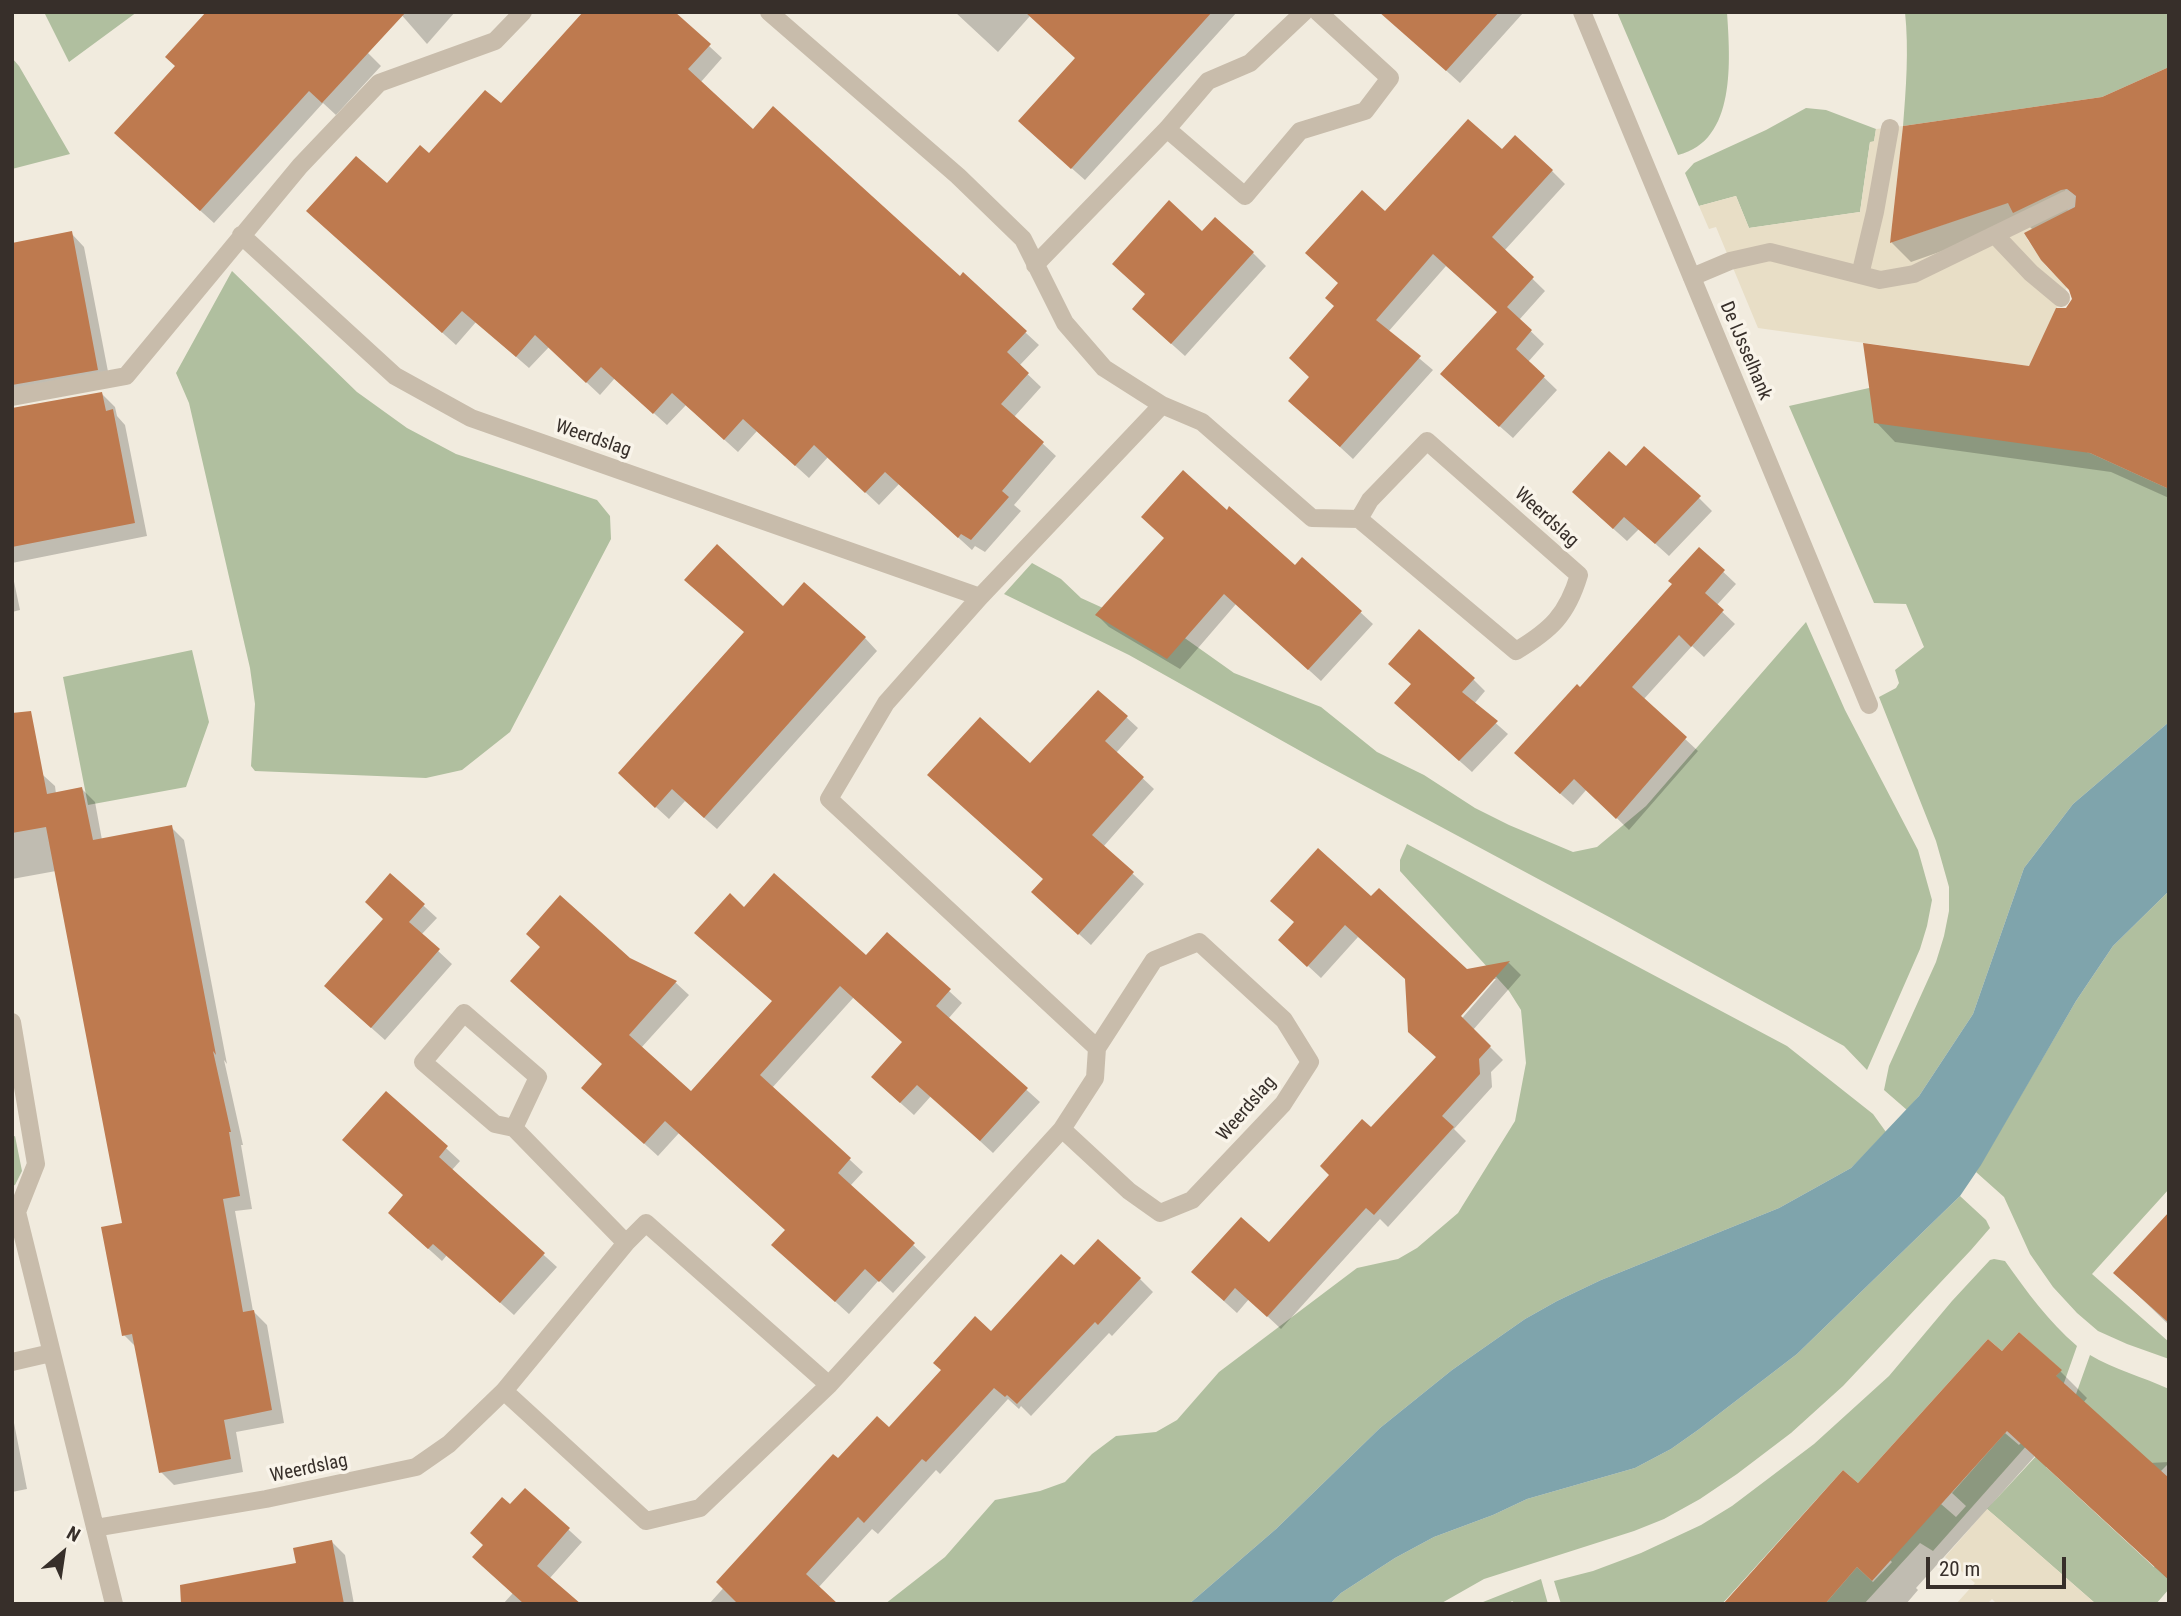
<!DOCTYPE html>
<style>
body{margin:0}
#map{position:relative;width:2181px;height:1616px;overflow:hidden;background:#f1ebde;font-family:"Roboto Condensed",sans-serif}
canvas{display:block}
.frame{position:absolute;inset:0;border:14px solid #372f2a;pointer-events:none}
.north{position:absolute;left:28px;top:1518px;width:70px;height:70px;-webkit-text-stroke:5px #f9f4ea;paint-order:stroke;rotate:29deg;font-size:19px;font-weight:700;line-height:28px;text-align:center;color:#372f2a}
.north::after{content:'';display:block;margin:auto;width:24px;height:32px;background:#372f2a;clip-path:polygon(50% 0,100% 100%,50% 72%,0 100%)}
.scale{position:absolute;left:1926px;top:1557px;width:140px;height:32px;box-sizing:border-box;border:4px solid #372f2a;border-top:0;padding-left:9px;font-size:21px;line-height:24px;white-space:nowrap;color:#372f2a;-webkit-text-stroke:5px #f9f4ea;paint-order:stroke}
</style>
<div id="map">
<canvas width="2181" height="1616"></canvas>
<div class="frame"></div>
<div class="north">N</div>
<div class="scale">20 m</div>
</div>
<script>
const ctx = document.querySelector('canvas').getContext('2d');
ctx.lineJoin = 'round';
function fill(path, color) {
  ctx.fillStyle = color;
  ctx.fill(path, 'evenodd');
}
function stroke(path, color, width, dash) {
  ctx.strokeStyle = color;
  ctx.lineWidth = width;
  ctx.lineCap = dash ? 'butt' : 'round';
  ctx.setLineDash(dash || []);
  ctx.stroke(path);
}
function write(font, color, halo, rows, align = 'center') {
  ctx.font = font + ' "Roboto Condensed",sans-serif';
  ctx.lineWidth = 7;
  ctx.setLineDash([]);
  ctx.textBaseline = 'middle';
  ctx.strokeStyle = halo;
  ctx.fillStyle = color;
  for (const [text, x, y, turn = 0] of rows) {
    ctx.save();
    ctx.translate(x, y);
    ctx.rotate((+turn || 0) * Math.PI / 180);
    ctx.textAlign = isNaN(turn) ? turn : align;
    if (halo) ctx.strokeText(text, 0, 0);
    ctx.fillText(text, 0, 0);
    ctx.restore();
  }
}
const green = new Path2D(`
 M 44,12 L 137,12 L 69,62 Z
 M 1617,12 L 1727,12 C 1730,59 1737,141 1678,155 Z
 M 1905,12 L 2169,12 L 2169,67 L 2102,97 L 1903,126 C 1906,89 1909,50 1905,12 Z
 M 12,58 L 19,66 L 70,154 L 12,169 Z
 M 1806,108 L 1826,110 L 1876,129 L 1874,142 L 1870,142 L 1860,212 L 1749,228 L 1736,196 L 1699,206 L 1685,173 L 1694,163 L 1766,130 Z
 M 232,271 L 357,392 L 407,428 L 456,454 L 597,500 L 610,516 L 611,539 L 510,732 L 462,770 L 426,778 L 255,771 L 251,766 L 255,704 L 250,668 L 189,403 L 176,373 Z
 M 1869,388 L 2090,453 L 2169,489 L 2169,722 L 2073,804 L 2024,868 L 1973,1014 L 1919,1096 L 1907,1110 L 1884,1090 L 1889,1066 L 1936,962 L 1944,936 L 1949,911 L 1949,887 L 1936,841 L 1879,697 L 1896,688 L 1899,683 L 1895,670 L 1924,647 L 1906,604 L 1874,603 L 1789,406 Z
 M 1032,563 L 1061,579 L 1081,598 L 1125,618 L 1172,629 L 1234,673 L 1321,707 L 1377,752 L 1424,775 L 1475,808 L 1509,825 L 1573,852 L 1597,847 L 1646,806 L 1806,622 L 1845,710 L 1918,850 L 1932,900 L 1927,926 L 1920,949 L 1867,1070 L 1844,1046 L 1611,918 L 1320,762 L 1129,655 L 1004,594 Z
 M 192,650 L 209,722 L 186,787 L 88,805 L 63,677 Z
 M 1407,844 L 1787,1046 L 1873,1114 L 1886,1132 L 1851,1168 L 1779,1208 L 1601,1280 L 1557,1301 L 1525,1319 L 1452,1370 L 1380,1428 L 1276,1529 L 1189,1604 L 885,1604 L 945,1557 L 995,1500 L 1040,1491 L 1065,1482 L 1092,1454 L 1116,1436 L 1156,1432 L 1177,1420 L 1219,1372 L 1357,1268 L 1398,1259 L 1417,1248 L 1458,1213 L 1515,1121 L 1526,1063 L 1521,1010 L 1509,991 L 1400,871 L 1400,860 Z
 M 2169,891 L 2169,1189 L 2092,1274 L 2169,1342 L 2169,1359 L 2127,1344 L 2098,1331 L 2077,1313 L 2053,1287 L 2030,1254 L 2004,1197 L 1976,1172 L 2076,1001 L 2113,946 Z
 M 15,1136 L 22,1171 L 15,1185 L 12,1186 L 12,1137 Z
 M 1960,1196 L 1986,1220 L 1990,1228 L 1971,1250 L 1843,1386 L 1791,1433 L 1737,1474 L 1700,1499 L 1664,1519 L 1634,1531 L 1484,1579 L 1440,1604 L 1330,1604 L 1341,1593 L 1395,1558 L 1434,1537 L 1493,1515 L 1527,1499 L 1635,1468 L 1671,1449 L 1698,1430 L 1797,1354 Z
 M 1994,1259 L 2005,1261 C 2027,1292 2048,1321 2077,1346 L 2052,1417 L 1933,1551 L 1920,1543 L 1864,1604 L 1825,1604 L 1857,1567 L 1873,1582 L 1892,1562 L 1876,1547 L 1941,1504 L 1956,1517 L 1966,1506 L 1952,1493 L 2005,1433 L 2019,1445 L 2030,1433 L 2017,1421 L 2061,1370 L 2019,1332 L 2002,1351 L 1988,1339 L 1858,1483 L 1843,1470 L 1722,1604 L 1561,1604 L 1554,1581 L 1593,1571 L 1641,1553 L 1701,1525 L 1732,1506 L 1814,1444 L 1889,1376 L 1952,1301 L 1990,1260 Z
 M 2090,1355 C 2113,1369 2143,1377 2169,1389 L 2169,1463 L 2161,1471 L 2046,1467 L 2154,1567 L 2169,1551 L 2169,1589 L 2156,1604 L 2096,1604 L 1987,1509 L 2065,1425 Z
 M 1541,1579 L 1548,1604 L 1516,1604 L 1512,1601 L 1509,1604 L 1478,1604 Z`);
const plaza = new Path2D(`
 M 1903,126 L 1890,243 L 2064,183 L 2069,220 L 2027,239 L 2046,266 L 2067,287 L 2029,366 L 1758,328 L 1716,227 L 1709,229 L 1699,206 L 1736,196 L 1749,228 L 1860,212 L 1870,142 L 1874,141 L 1876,129 Z
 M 1987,1509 L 2000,1520 L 2096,1604 L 1997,1604 L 1992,1599 L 1987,1604 L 1956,1604 L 1975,1583 L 1945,1557 Z`);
const water = new Path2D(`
 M 2169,722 L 2169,891 L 2113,946 L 2076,1001 L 1981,1165 L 1960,1196 L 1797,1354 L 1698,1430 L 1671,1449 L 1635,1468 L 1527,1499 L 1493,1515 L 1434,1537 L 1395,1558 L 1341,1593 L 1330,1604 L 1189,1604 L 1276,1529 L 1380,1428 L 1452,1370 L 1525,1319 L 1557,1301 L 1601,1280 L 1779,1208 L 1851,1168 L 1919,1096 L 1973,1014 L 2024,868 L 2073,804 Z`);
const shadow = new Path2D(`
 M 399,12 L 455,12 L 427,44 Z
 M 955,12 L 1237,12 L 1085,180 L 1033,134 L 1077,59 L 1030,16 L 998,52 Z
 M 1381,12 L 1522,12 L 1523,13 L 1460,83 Z
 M 709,46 L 722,58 L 700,83 L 753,131 L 960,278 L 963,275 L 1039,345 L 1019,366 L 1041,387 L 1014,417 L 1056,456 L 1014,505 L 1021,511 L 985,552 L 975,546 L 972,550 L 899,484 L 879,505 L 828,457 L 809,478 L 757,431 L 738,452 L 686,405 L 667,425 L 615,378 L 600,395 L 549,347 L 529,368 L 476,322 L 456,345 L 322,224 L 387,186 L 501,105 Z
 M 368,53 L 381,66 L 336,115 L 323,103 L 214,223 L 129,146 Z
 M 2169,69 L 2169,498 L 2111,472 L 1895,442 L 1876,422 L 2030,368 L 2065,311 L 2072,306 L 2074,294 L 2033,230 L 2025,222 L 1911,262 L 1892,243 L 1904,128 L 2102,98 Z
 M 1502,152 L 1552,171 L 1565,184 L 1504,251 L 1545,291 L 1519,320 L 1544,344 L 1528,362 L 1557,390 L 1513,438 L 1455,387 L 1499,312 L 1446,266 L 1388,332 L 1433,370 L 1353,459 L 1303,413 L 1311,378 L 1336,307 L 1340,284 L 1385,213 Z
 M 71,233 L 84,247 L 110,382 L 12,392 L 12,244 Z
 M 1203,233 L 1253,253 L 1266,266 L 1185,356 L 1147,322 L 1147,295 Z
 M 102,394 L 115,407 L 117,416 L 125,425 L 147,536 L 12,563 L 12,431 Z
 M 1626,469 L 1699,498 L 1712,511 L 1669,556 L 1639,529 L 1627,541 L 1587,505 Z
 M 1227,512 L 1295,567 L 1303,559 L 1373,624 L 1321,681 L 1236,604 L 1180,669 L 1109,627 L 1097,615 L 1166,538 Z
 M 1699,549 L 1736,584 L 1716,606 L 1735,624 L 1704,657 L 1692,646 L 1643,700 L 1698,751 L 1629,830 L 1587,789 L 1573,805 L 1528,765 L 1580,689 L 1674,584 Z
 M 12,572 L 20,610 L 12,612 Z
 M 783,609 L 865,638 L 877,651 L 717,829 L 685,801 L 669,819 L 633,786 Z
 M 1473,679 L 1485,691 L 1474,704 L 1508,734 L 1472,772 L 1408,715 Z
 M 1126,717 L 1138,728 L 1116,753 L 1154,789 L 1103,847 L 1144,884 L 1091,945 L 1045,903 L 1044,880 L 1030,765 Z
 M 12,747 L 55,786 L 56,794 L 82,789 L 95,802 L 102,840 L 171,827 L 184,840 L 227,1064 L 224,1060 L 243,1145 L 241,1145 L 252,1209 L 235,1211 L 253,1311 L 267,1325 L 284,1423 L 236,1432 L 243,1472 L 174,1485 L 161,1472 L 137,1348 L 124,1335 L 124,1224 L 56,871 L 12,879 Z
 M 391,876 L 437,918 L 421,935 L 452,964 L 385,1040 L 339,999 L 385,919 Z
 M 1371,898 L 1467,970 L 1509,963 L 1521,975 L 1473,1030 L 1503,1060 L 1491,1072 L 1492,1087 L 1454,1129 L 1466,1141 L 1388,1227 L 1380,1219 L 1281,1329 L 1249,1299 L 1237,1313 L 1206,1285 L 1269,1244 L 1437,1058 L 1407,980 L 1358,937 L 1321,978 L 1293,952 ZM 1492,979 L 1496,979 L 1457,1024 L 1454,1022 Z
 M 744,909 L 867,957 L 887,934 L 962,1003 L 948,1019 L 1040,1102 L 993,1153 L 931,1096 L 914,1115 L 886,1090 L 904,1043 L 854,997 L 772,1088 L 863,1172 L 850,1186 L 926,1257 L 893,1293 L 879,1280 L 849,1314 L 787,1258 L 787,1231 L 679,1133 L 658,1156 L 596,1100 L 629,960 L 676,983 L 689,995 L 641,1048 L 692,1094 L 773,1002 Z
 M 386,1093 L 460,1161 L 451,1171 L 557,1267 L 514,1315 L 447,1255 L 442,1261 L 403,1226 L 405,1196 Z
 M 2169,1215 L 2169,1325 L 2115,1273 Z
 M 1074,1268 L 1140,1279 L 1153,1292 L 1112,1336 L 1109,1333 L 1031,1416 L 1021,1406 L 1019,1409 L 1008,1399 L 940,1474 L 936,1470 L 878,1534 L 872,1529 L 818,1588 L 834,1604 L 709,1604 L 838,1461 L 889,1430 L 991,1333 Z
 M 2002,1353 L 2060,1371 L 2087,1398 L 2083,1403 L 2149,1463 L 2169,1462 L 2169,1580 L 2035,1456 L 1916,1588 L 1918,1590 L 1906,1604 L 1725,1604 Z
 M 12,1420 L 14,1423 L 27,1489 L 12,1492 Z
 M 525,1490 L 582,1542 L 549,1579 L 578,1604 L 503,1604 L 513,1593 L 485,1545 L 511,1507 Z
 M 332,1542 L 345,1555 L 354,1604 L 213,1604 L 298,1565 Z`);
const building = new Path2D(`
 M 206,12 L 406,12 L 322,103 L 309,91 L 200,211 L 114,133 L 175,66 L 165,57 Z
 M 583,12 L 675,12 L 711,44 L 688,69 L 753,129 L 773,106 L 960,276 L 963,272 L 1027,331 L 1007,352 L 1029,373 L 1001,404 L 1044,442 L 1002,491 L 1009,497 L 971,540 L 961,534 L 958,538 L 885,472 L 865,493 L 814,445 L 795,466 L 743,419 L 724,440 L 672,393 L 653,414 L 601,367 L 586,383 L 535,335 L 516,357 L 462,311 L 442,333 L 306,211 L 356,156 L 387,183 L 420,145 L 429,153 L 485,90 L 501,103 Z
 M 1025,12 L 1212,12 L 1071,169 L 1018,121 L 1075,58 Z
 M 1379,12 L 1499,12 L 1446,71 Z
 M 2169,67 L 2169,489 L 2090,453 L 1874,423 L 1863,343 L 2029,366 L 2056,308 L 2066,308 L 2072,299 L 2069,290 L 2041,260 L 2024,233 L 2075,207 L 2076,196 L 2067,189 L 2061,190 L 2013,213 L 2008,203 L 1890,243 L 1903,126 L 2102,97 Z
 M 1468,119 L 1502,149 L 1515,135 L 1553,170 L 1492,237 L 1534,277 L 1507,307 L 1532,330 L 1516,349 L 1545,376 L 1499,427 L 1440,374 L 1497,312 L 1433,254 L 1376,320 L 1421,356 L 1340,447 L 1288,401 L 1309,377 L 1289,358 L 1334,306 L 1325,298 L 1338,283 L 1305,253 L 1362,190 L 1385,211 Z
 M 1169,200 L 1202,231 L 1215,217 L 1254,252 L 1171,344 L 1132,309 L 1145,294 L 1112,264 Z
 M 72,231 L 98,370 L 12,385 L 12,243 Z
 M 102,392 L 106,411 L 113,409 L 135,523 L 12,547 L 12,408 Z
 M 1644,446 L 1701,496 L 1655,544 L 1624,517 L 1613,529 L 1572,492 L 1609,451 L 1626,466 Z
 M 1183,470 L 1227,510 L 1229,506 L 1295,565 L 1302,557 L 1362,611 L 1308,670 L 1224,594 L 1167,659 L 1095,615 L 1164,538 L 1141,517 Z
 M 717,544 L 783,606 L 804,582 L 866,637 L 704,818 L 672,789 L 655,808 L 618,773 L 744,632 L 684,580 Z
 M 1699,547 L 1725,570 L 1705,593 L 1724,610 L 1691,647 L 1679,635 L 1632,687 L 1687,737 L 1616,819 L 1574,779 L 1560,794 L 1514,753 L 1577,684 L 1580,687 L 1672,584 L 1668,581 Z
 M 1419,629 L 1475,678 L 1462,692 L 1498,721 L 1459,761 L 1394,703 L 1411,684 L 1388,664 Z
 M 1098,690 L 1128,716 L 1105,741 L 1144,777 L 1092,835 L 1134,872 L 1078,935 L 1031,892 L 1043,879 L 927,775 L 980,717 L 1030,763 Z
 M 31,711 L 47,794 L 82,787 L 93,840 L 172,825 L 216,1055 L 213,1051 L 231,1132 L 229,1132 L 240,1196 L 223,1199 L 243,1312 L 254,1310 L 272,1410 L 224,1420 L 231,1459 L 159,1473 L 132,1334 L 122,1336 L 101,1227 L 122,1223 L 46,827 L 12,833 L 12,713 Z
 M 1318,848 L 1371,896 L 1379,888 L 1467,969 L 1510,961 L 1461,1016 L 1491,1046 L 1479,1059 L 1480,1074 L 1442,1116 L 1454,1127 L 1374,1215 L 1366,1208 L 1267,1317 L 1235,1288 L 1224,1301 L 1191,1272 L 1241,1217 L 1269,1242 L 1329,1175 L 1320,1166 L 1362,1119 L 1371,1127 L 1436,1057 L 1408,1032 L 1405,979 L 1345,925 L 1307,967 L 1278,940 L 1294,922 L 1270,901 Z
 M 390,873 L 425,904 L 409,922 L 440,949 L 371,1028 L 324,986 L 383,919 L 365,902 Z
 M 774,873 L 866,955 L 887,932 L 951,989 L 936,1006 L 1028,1088 L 980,1141 L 917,1085 L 900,1103 L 871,1077 L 902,1042 L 840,986 L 760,1075 L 851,1158 L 838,1173 L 915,1243 L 879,1282 L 865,1269 L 835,1302 L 771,1245 L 785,1230 L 665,1121 L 644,1144 L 581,1088 L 602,1064 L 510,981 L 540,947 L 526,934 L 560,895 L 630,958 L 677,981 L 629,1035 L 691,1091 L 772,1001 L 694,933 L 730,893 L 744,907 Z
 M 386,1091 L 448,1146 L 439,1157 L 545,1253 L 500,1303 L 433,1244 L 428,1249 L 388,1213 L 403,1195 L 342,1140 Z
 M 2169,1212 L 2169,1323 L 2113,1273 Z
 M 1098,1239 L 1141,1278 L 1098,1325 L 1095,1322 L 1017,1404 L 1007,1395 L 1005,1397 L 994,1388 L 926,1462 L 922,1459 L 864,1523 L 858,1517 L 806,1574 L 838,1604 L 738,1604 L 716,1582 L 833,1454 L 838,1458 L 877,1416 L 889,1427 L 941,1370 L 933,1363 L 975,1316 L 991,1331 L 1061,1254 L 1074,1265 Z
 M 2019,1332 L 2062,1370 L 2056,1376 L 2169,1478 L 2169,1580 L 2007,1431 L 1872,1581 L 1857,1567 L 1825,1604 L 1723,1604 L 1843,1470 L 1858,1483 L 1988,1339 L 2002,1351 Z
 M 525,1488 L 570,1528 L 537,1566 L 581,1604 L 524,1604 L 472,1557 L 483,1545 L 470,1533 L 502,1497 L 510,1504 Z
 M 332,1540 L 344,1604 L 181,1604 L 180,1585 L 296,1563 L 293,1548 Z`);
const pedestrian = new Path2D(`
 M 1996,236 L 2031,273 L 2061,298
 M 1860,275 L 1875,212 L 1890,128
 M 1692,277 L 1730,261 L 1770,252 L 1880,280 L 1914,274 L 2066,200`);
const minor = new Path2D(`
 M 769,12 L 958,176 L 1023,239 L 1065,323 L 1104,368 L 1162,405 L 1202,422 L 1312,518 L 1359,519 L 1516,651 C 1551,630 1567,615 1579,575 L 1427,441 L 1370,500 L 1359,519
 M 1582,12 L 1869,705
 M 1167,129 L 1245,196 L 1300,131 L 1365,111 L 1390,78 L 1318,12
 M 241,235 L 395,376 L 471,418 L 980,597
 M 1035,265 L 1167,129 L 1208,81 L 1250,63 L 1304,12
 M 12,397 L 126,376 L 300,166 L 379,83 L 495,41 L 523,12
 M 12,1022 L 36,1164 L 17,1212 L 114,1604
 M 514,1128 L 495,1124 L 423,1062 L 464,1013 L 538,1077 L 514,1128 L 626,1243
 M 1062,1129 L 1129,1191 L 1160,1213 L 1192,1200 L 1283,1104 L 1310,1062 L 1284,1020 L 1199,942 L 1154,960 L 1097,1048
 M 12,1362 L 51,1353
 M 504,1391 L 626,1243 L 646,1223 L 829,1385
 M 95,1528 L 266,1499 L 416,1467 L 449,1444 L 504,1391 L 646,1521 L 700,1508 L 829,1385 L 1062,1129 L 1095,1078 L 1097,1048 L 829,799 L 886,703 L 980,597 L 1162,405`);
const streetNames = [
 ["De IJsselhank",1745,351,67],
 ["Weerdslag",593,439,19],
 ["Weerdslag",1546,518,42],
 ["Weerdslag",1247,1109,-49],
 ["Weerdslag",309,1469,-12]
];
fill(green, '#b0bf9f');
fill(plaza, '#e8dec6');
fill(water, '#7fa4ac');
fill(shadow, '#0003');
fill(building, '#be7a4f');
stroke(pedestrian, '#c8bcab', 18);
stroke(minor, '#c8bcab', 18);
write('19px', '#372f2a', '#f9f4ea', streetNames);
</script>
